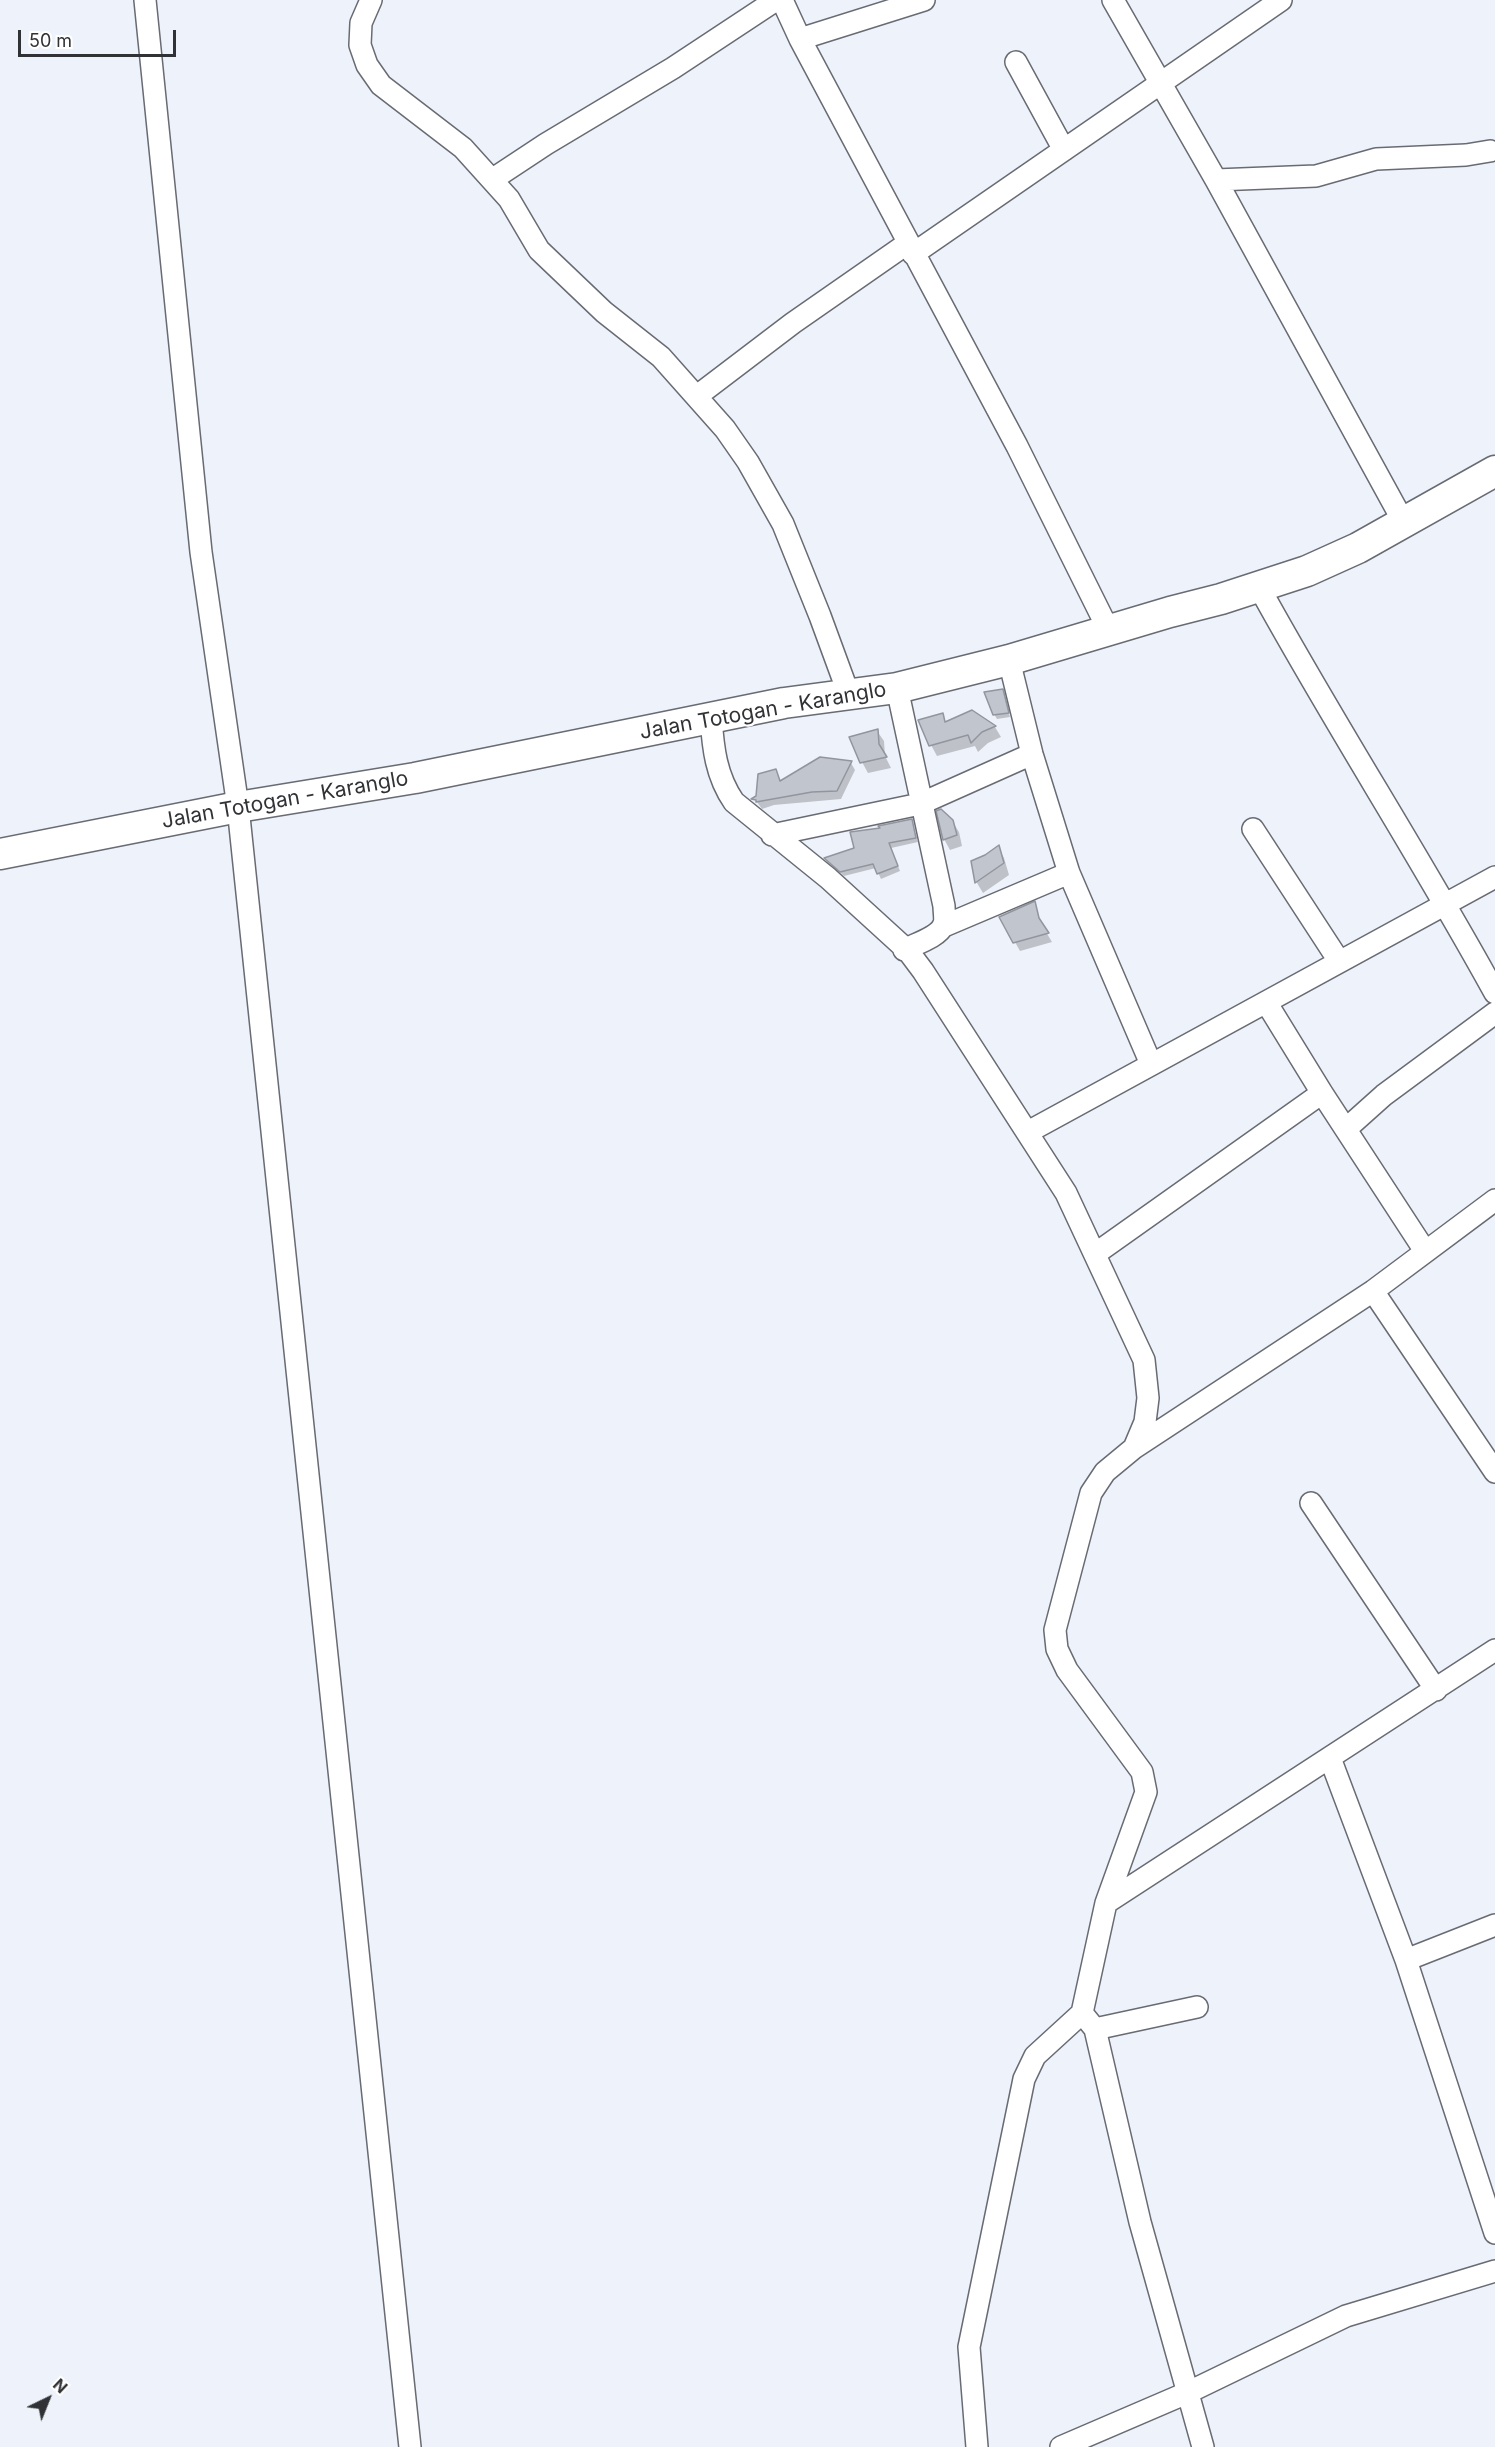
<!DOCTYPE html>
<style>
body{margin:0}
#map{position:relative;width:1495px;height:2447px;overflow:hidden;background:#eef2fa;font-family:Inter,sans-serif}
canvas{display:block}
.north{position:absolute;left:18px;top:2369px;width:60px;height:60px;-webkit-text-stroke:4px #fff;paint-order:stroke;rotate:43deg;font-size:16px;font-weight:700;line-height:24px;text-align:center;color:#313235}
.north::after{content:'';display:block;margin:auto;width:21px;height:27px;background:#313235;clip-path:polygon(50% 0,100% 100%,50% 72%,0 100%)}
.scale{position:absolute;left:18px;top:30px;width:158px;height:27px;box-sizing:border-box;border:3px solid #313235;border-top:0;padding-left:8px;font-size:18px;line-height:21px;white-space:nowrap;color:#313235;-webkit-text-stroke:4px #fff;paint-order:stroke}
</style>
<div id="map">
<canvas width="1495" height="2447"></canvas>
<div class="north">N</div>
<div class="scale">50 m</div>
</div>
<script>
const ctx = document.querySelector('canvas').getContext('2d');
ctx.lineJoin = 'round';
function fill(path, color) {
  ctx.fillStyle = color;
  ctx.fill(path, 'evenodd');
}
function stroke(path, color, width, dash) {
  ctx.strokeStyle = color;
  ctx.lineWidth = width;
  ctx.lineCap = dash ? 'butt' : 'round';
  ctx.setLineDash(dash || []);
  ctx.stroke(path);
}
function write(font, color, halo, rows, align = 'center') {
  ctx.font = font + ' Inter,sans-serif';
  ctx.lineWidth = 4.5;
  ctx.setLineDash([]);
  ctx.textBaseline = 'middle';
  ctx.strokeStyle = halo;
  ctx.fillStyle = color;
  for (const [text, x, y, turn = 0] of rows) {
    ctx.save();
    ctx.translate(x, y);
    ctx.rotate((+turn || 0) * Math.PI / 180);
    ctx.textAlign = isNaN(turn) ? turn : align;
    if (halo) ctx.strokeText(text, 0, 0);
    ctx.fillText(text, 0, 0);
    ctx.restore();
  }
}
const shadow = new Path2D(`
 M 1002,691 L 1010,717 L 997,719 L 994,714 Z
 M 972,711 L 995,727 L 1001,737 L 988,743 L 978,752 L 975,746 L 937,756 L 931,745 L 942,715 L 946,723 Z
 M 877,731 L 884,741 L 885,756 L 891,768 L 868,773 L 862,762 Z
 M 851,763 L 855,770 L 841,799 L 774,805 L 762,809 L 757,802 L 775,771 L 781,782 Z
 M 911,820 L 918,842 L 891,848 L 900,871 L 881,879 L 876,868 L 844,876 L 827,860 L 856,849 L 882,829 Z
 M 952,821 L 959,832 L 962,846 L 950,850 L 944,839 Z
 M 998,847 L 1004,858 L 1009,875 L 983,893 L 977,883 L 972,862 Z
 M 1034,903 L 1043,927 L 1052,942 L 1020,951 L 1001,917 Z`);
const building = new Path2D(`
 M 1003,689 L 1009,713 L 993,715 L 984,692 Z
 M 972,710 L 996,726 L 982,732 L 971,743 L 968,735 L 929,746 L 918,720 L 943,713 L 945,722 Z
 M 878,729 L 879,744 L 887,757 L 860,763 L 849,737 Z
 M 820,757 L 852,761 L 837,791 L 812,792 L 756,802 L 756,800 L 751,799 L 756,796 L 758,774 L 776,769 L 780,781 Z
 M 941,809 L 953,820 L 957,835 L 943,840 L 936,811 Z
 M 912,819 L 916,838 L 889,843 L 898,866 L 877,874 L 873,864 L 840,872 L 824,858 L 854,848 L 850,832 L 880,828 L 878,826 Z
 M 999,845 L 1004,863 L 975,883 L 971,861 L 985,855 Z
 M 1035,901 L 1039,918 L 1049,933 L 1013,943 L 999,917 Z`);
const street = new Path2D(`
 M 145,0 L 201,552 L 238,807 L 410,2447
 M 371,0 L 361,23 L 360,45 L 367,65 L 381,85 L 463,148 L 509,199 L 539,250 L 604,312 L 661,357 L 725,429 L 748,462 L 783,524 L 820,616 L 849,695
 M 782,0 L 800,39 L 1017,446 L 1109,631
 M 1113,0 L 1216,180 L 1403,521
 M 800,39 L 924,0
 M 1016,62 L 1064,150
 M 493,179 L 546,144 L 673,68 L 776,0
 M 1216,180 L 1316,176 L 1376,159 L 1466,155 L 1490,151
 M 913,254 L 1281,0
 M 697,396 L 793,323 L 908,243
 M 1259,587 C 1334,724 1420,856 1495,993
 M 1009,660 L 1032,754 L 1069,873 L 1151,1064
 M 897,688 L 944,906 C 944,912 946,921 943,926 C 938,937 915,944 904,950
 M 711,718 C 713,748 716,776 734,802 L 828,878 L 908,951 L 923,971 L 1066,1193 L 1144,1360 L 1148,1398 L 1145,1422 L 1134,1448 L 1105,1472 L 1091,1493 L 1055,1630 L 1057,1649 L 1067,1670 L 1142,1772 L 1146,1792 L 1106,1903 L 1082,2013 L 1035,2056 L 1024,2079 L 969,2347 L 977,2447
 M 1253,829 L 1339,961
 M 772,835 L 920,804 L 1032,754
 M 944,926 L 1069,873
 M 1266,1002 L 1322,1093 L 1425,1251
 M 1346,1129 L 1384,1095 L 1495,1013
 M 1028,1132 L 1495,877
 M 1095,1254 L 1322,1093
 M 1373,1291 L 1495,1472
 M 1134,1448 L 1373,1291 L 1495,1200
 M 1311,1503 L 1436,1690
 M 1330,1758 L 1406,1960 L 1495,2233
 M 1106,1903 L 1495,1650
 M 1406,1960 L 1495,1925
 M 1082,2013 L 1095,2029 L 1140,2222 L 1203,2447
 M 1095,2029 L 1197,2007
 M 1061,2447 L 1189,2392 L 1346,2316 L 1495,2271`);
const secondary = new Path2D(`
 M 0,854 L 238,807 L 415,778 L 784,703 L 897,688 L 1009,660 L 1170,612 L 1221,599 L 1307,571 L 1358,548 L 1495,471`);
const streetNames = [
 ["Jalan Totogan - Karanglo",763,711,-10],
 ["Jalan Totogan - Karanglo",285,800,-10]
];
fill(shadow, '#0003');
fill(building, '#c1c5cd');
stroke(building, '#92959d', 1.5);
stroke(street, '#686b73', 24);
stroke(secondary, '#686b73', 33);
stroke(street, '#fff', 21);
stroke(secondary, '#fff', 30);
write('21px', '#313235', '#fff', streetNames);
</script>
